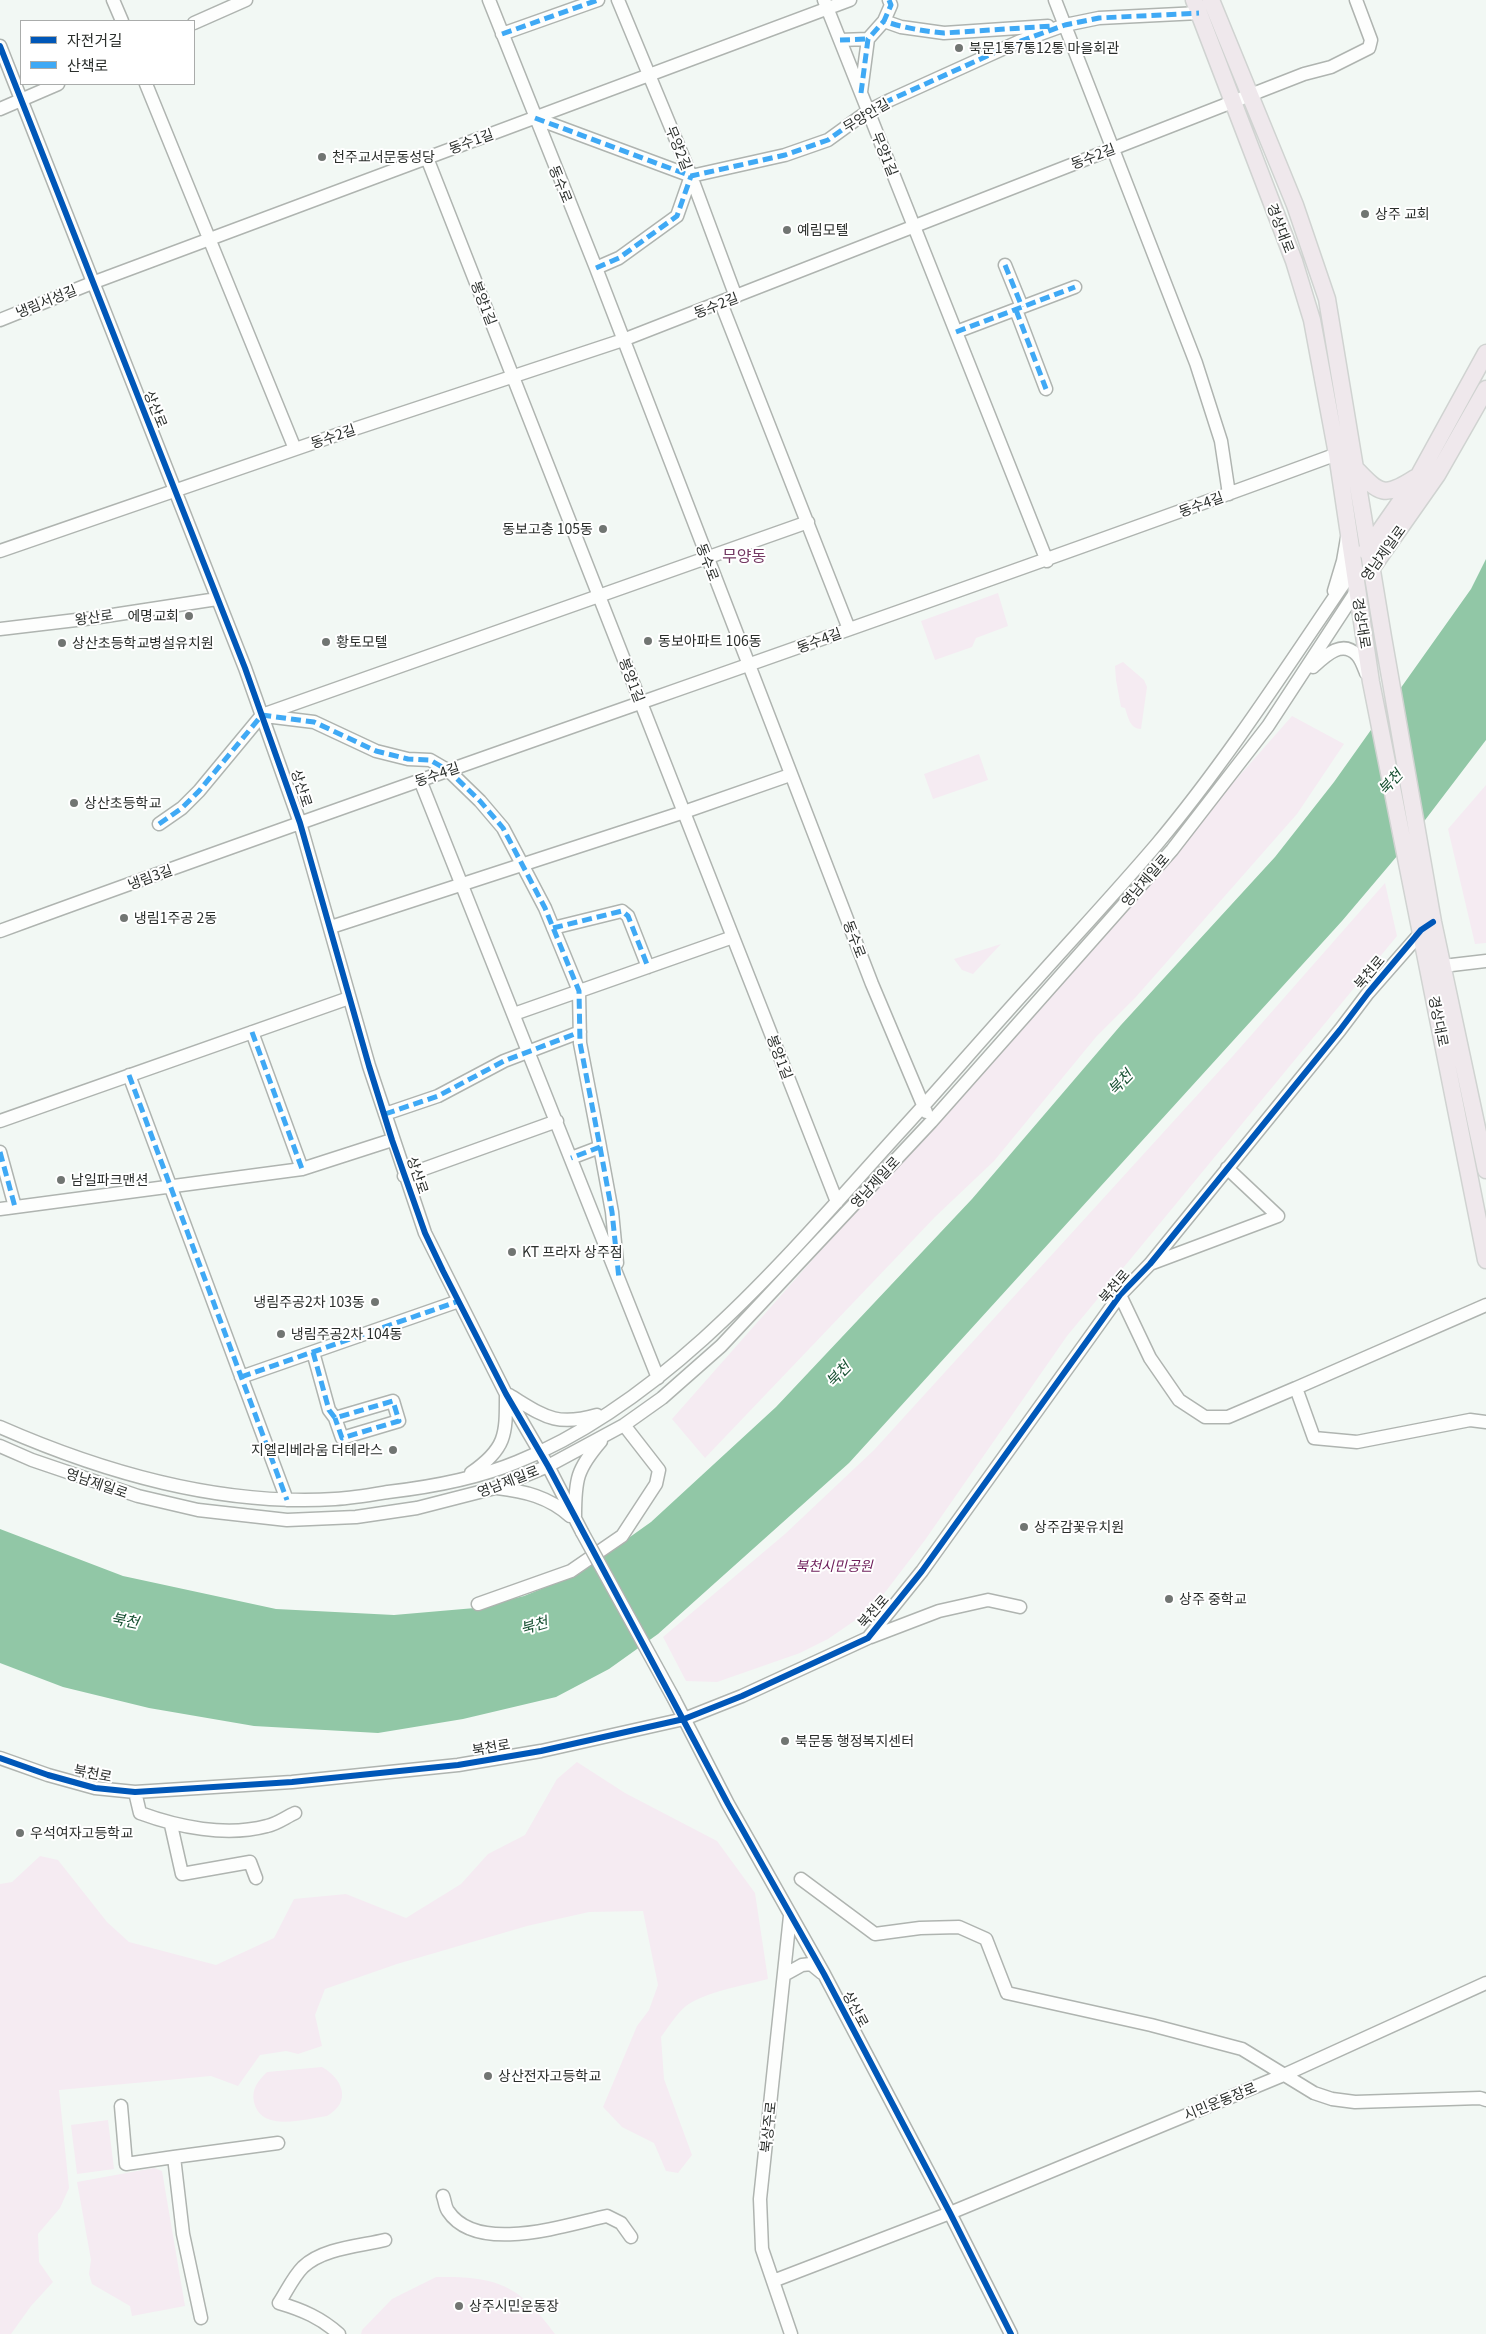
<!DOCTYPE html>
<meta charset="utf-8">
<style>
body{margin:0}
#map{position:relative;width:1486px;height:2334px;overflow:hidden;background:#f2f8f4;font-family:Georgia,"Noto Sans KR",serif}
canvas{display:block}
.legend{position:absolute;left:20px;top:20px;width:175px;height:65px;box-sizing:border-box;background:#fff;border:1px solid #aaacab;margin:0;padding:6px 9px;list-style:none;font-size:15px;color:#2b2f2c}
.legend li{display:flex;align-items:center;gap:10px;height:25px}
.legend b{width:25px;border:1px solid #aaacab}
</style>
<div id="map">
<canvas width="1486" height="2334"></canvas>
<ul class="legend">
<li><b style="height:6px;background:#0057b8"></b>자전거길</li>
<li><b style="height:6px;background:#3fa9f5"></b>산책로</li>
</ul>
</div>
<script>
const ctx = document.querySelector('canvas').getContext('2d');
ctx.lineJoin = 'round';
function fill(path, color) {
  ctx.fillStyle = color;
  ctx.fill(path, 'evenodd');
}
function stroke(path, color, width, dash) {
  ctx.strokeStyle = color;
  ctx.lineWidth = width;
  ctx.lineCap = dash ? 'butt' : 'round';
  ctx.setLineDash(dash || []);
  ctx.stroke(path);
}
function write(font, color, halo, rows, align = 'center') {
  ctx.font = font + ' Georgia,"Noto Sans KR",serif';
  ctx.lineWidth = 4;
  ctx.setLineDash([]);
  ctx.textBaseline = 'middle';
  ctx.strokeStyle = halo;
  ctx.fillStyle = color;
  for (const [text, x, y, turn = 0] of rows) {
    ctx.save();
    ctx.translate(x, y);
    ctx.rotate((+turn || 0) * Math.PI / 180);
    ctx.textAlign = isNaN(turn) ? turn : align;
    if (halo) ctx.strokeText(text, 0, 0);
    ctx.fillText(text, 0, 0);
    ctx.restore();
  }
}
const green = new Path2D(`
 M 998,593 L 1008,626 L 976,638 L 972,647 L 935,660 L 921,621 Z
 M 1123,662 L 1144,680 L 1147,687 L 1141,729 C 1130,729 1128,717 1125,708 L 1121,707 L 1116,680 L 1115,666 Z
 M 1292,716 L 1344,744 L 1297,814 L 1135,998 L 1096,1037 L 994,1161 L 935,1217 L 705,1458 L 672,1419 Z
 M 979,754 L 988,780 L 933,799 L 924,774 Z
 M 1486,785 L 1486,943 L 1475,944 L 1448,829 Z
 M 1385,883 L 1397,936 L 1067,1336 L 925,1540 L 873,1608 L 828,1639 L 800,1653 L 717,1682 L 686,1681 L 663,1637 L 785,1534 L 874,1450 L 1232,1057 Z
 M 1001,944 L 973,974 L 962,970 L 954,959 Z
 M 577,1762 L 625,1793 L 717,1841 L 755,1893 L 768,1979 C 743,1986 707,1991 686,2006 C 677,2013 668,2028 661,2037 L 664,2079 L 692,2155 L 678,2173 L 666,2171 L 654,2143 L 622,2127 L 603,2107 L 637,2026 L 649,2010 L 658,1985 L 643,1911 L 589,1912 L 527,1926 L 397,1964 L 325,1989 L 315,2015 L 322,2046 L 298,2054 L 286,2051 L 260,2055 L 238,2086 L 211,2076 L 59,2090 L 69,2188 L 60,2208 L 38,2234 L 39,2262 L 53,2282 L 31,2306 L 11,2334 L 0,2334 L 0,1884 L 12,1882 L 40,1856 L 58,1860 L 107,1922 L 129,1942 L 216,1965 L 274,1938 L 294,1899 L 346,1894 L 406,1918 L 461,1884 L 488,1854 L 525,1835 L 557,1779 Z
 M 322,2067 C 343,2079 352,2102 327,2116 C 305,2119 261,2133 254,2102 C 251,2089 258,2081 267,2072 Z
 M 108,2120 L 114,2169 L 77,2174 L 71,2125 Z
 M 154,2168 L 162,2171 L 185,2306 L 132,2316 L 130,2306 L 92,2284 L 89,2274 L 91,2260 L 77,2182 Z
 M 436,2277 C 496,2276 519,2284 555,2334 L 361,2334 L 362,2330 L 392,2299 Z`);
const water = new Path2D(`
 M 1486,559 L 1486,740 L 1403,849 L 1342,921 L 849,1463 L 658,1634 L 609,1669 L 556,1697 L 463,1719 L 378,1733 L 254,1726 L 149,1708 L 63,1687 L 0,1663 L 0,1529 L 123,1576 L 276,1609 L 394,1615 L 475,1608 L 524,1596 L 578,1574 L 651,1522 L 776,1407 L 972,1199 L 1121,1025 L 1275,857 L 1334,782 L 1471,589 Z`);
const minor = new Path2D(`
 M 113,0 L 122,21
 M 489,0 L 596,268 L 872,984 L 926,1112
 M 618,0 L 691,176 L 736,297
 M 824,0 L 1047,561
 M 889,0 L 891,5 L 884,21 L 901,27 L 944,33 L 1048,26
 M 1055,0 L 1196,363 L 1221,441 L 1229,494
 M 194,23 L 246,0
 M 502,34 L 598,0
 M 840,40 L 868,39
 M 0,46 L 245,668 L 300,823 L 369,1066 L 425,1233 L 506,1394 L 548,1466 L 582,1532
 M 146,84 L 295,449
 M 861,92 L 868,39 L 884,21
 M 0,109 L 58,84
 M 535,118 L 691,176 L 785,155 L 828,140 L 868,111 L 890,100 L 1018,42 L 1065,25 L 1099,18 L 1199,13
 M 427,158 L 837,1202
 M 1005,265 L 1022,307
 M 596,268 L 619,258 L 677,216 L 691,176
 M 721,303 L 849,629
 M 1016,310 L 1046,389
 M 0,320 L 92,283 L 850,0
 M 956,332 L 1075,287
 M 0,551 L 339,434 L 623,340 L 1304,74 L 1331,67 L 1369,48 L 1371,40 L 1356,0
 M 1334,591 L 1343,561 L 1347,538
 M 0,629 L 93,618 L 217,599
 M 1313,667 C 1325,656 1342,639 1357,655 C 1361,659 1364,668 1366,673
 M 265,716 L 314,722 L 376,751 L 408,759 L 430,760 L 449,771 L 480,801 L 503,828 L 545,908 L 579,991 L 580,1043 L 600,1147 L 571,1158
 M 420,780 L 658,1378
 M 159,824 L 182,808 L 199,791 L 262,715 L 808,522
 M 331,927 L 684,812 L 790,775
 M 553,928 L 622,911 L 628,916 L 648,967
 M 0,931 C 444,768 893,618 1337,454
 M 1443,966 L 1486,961
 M 514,1014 L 733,937
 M 252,1032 L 302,1169
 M 129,1075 L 287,1500
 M 385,1114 L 438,1096 L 504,1061 L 580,1032
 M 0,1121 L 349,998
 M 600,1147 L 612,1212 L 617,1263
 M 0,1152 L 15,1207
 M 404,1176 L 557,1121
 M 0,1209 L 302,1169 L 392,1140
 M 1150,1264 L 1278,1216 L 1227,1168
 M 1120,1295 L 1150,1358 L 1179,1400 L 1205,1417 L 1228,1417 L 1296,1388 L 1314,1438 L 1357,1442 L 1470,1420 L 1486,1422
 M 313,1352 L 329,1410 L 335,1418 L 393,1401 L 399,1421 L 342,1438 L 335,1418
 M 241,1377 L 459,1301
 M 1296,1388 L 1486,1305
 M 509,1395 C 544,1416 555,1427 597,1415
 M 0,1427 C 105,1473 219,1506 335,1499 C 353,1498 370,1495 388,1492 C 431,1487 476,1479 517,1462 C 670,1400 789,1254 897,1135 C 943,1085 987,1033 1033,983 C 1074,937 1117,891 1157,844 C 1229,758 1290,662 1353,570
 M 0,1446 L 32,1460 L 138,1496 L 198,1510 L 287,1520 L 356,1517 L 417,1508 L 495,1488 L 548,1466 L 624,1425 L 662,1398 L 721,1346 L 931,1122 L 1172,850 L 1268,726 L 1357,590
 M 471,1473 C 507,1448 506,1434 506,1394
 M 497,1488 C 524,1491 549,1497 570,1516
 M 575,1516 C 575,1479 577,1469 601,1441
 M 478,1604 L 571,1571 L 622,1536 L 656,1484 L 659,1470 L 624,1425
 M 871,1637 L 939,1611 L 988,1600 L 1020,1607
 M 674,1699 L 728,1804 L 824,1974 L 950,2213 L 1011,2334
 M 0,1758 L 48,1775 L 95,1788 L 135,1792 L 292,1782 L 458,1765 L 541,1751 L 684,1719 L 742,1696 L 868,1638 L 922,1571 L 1120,1295 L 1150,1264 L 1340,1030 L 1368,993 L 1425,928
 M 135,1792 L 140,1813 C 178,1827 226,1837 267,1826 C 277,1824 286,1817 295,1813
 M 171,1825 L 182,1874 L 250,1862 L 256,1878
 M 801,1879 L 875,1934 L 920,1928 L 959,1927 L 986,1939 L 1007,1993 L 1151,2025 L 1242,2049 L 1314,2093 L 1332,2099 L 1355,2102 L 1480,2098 L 1486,2100
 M 790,1916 L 760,2199 L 762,2249 L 791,2334
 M 784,1975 L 802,1965 L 811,1964 L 822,1973
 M 121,2106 L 126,2164 L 174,2157
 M 443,2196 C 445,2201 445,2207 448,2211 C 477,2255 565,2225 607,2216 L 621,2223 L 631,2237
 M 773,2281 L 950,2213 L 1286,2074 L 1486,1983
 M 201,2318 L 183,2234 L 174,2157 L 278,2143
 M 339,2334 C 321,2318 303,2310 279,2303 C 287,2291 293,2277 303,2267 C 323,2248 360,2246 385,2240`);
const major = new Path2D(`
 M 1194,0 L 1294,261 L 1312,320 L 1337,454 L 1371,682 L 1486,1260
 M 1211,0 L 1295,205 L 1327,299 L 1383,637 L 1433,922 L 1486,1170
 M 1356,469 C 1380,494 1384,498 1415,478
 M 1366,551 L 1419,475 L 1486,353
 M 1369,572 L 1437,475 L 1486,389`);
const minorBridge = new Path2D(`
 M 582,1532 L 674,1699`);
const quiet = new Path2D(`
 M 889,0 L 891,5 L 884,21 C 904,28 923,31 944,33 L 1053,26
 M 502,34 L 598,0
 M 840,40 L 868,39
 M 861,93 L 868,39 L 884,21
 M 535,118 L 691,176 L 785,155 L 828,140 L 868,111 L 890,100 L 1018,42 L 1065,25 L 1099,18 L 1199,13
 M 1005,265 L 1022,307
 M 596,268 L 619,258 L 677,216 L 691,176
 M 1016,310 L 1046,389
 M 956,332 L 1075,287
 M 159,824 L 182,808 L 199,791 L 262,715 L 314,722 L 376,751 L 408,759 L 430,760 L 449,771 L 480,801 L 503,828 L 545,908 L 579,991 L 580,1043 L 600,1147 L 571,1158
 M 553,928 L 622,911 L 628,916 L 648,967
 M 252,1032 L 302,1169
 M 129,1075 L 287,1500
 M 385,1114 L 438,1096 L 504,1061 L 580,1032
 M 600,1147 L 612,1212 L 619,1279
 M 0,1152 L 15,1207
 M 313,1352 L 329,1410 L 335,1418 L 393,1401 L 399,1421 L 342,1438 L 335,1418
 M 241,1377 L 459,1301`);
const cycleway = new Path2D(`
 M 0,46 L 245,668 L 300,823 L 369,1066 L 392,1140 L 425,1233 L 443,1271 L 506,1394 L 548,1466 L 728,1804 L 824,1974 L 950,2213 L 1011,2334
 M 0,1758 L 48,1775 L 95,1788 L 135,1792 L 292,1782 L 458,1765 L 541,1751 L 684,1719 L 742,1696 L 868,1638 L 922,1571 L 1120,1295 L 1150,1264 L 1340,1030 L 1368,993 L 1421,930 L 1433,922`);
const markers = [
 [959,48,5,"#717572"],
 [322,157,5,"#717572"],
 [1365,214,5,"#717572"],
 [787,230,5,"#717572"],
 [603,529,5,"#717572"],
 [189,616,5,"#717572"],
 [648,641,5,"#717572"],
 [326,642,5,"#717572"],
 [62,643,5,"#717572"],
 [74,803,5,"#717572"],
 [124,918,5,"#717572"],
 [61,1180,5,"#717572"],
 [512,1252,5,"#717572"],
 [375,1302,5,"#717572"],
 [281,1334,5,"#717572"],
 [393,1450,5,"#717572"],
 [1024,1527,5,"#717572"],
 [1169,1599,5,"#717572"],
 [785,1741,5,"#717572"],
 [20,1833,5,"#717572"],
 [488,2076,5,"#717572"],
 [459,2306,5,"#717572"]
];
const poiNames = [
 ["북문1통7통12통 마을회관",969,48],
 ["천주교서문동성당",332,157],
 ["상주 교회",1375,214],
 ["예림모텔",797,230],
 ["동보고층 105동",593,529,"right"],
 ["에명교회",179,616,"right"],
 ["동보아파트 106동",658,641],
 ["황토모텔",336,642],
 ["상산초등학교병설유치원",72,643],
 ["상산초등학교",84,803],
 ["냉림1주공 2동",134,918],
 ["남일파크맨션",71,1180],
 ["KT 프라자 상주점",522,1252],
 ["냉림주공2차 103동",365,1302,"right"],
 ["냉림주공2차 104동",291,1334],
 ["지엘리베라움 더테라스",383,1450,"right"],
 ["상주감꽃유치원",1034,1527],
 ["상주 중학교",1179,1599],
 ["북문동 행정복지센터",795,1741],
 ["우석여자고등학교",30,1833],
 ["상산전자고등학교",498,2076],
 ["상주시민운동장",469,2306]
];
const streetNames = [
 ["무양안길",866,115,-31],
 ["동수1길",471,141,-20],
 ["무양2길",679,148,68],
 ["무양1길",885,154,68],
 ["동수2길",1093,156,-21],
 ["동수로",561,184,68],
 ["경상대로",1281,228,69],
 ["냉림서성길",46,301,-22],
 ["봉양1길",484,303,69],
 ["동수2길",716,305,-21],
 ["상산로",156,409,68],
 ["동수2길",333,436,-19],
 ["동수4길",1201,504,-20],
 ["영남제일로",1383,553,-54],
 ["동수로",708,562,69],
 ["왕산로",94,617,-8],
 ["경상대로",1362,623,81],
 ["동수4길",819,640,-20],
 ["봉양1길",632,680,69],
 ["동수4길",437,774,-19],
 ["상산로",302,788,72],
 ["냉림3길",150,877,-20],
 ["영남제일로",1145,880,-49],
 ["동수로",855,939,69],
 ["북천로",1369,972,-50],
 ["경상대로",1439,1021,79],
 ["봉양1길",780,1057,69],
 ["상산로",418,1175,71],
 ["영남제일로",875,1182,-47],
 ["북천로",1114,1286,-50],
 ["영남제일로",508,1481,-21],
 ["영남제일로",97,1483,19],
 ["북천로",873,1611,-49],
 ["북천로",491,1747,-10],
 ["북천로",93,1773,11],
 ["상산로",856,2009,62],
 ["시민운동장로",1220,2101,-22],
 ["북상주로",768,2127,-84]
];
const parkNames = [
 ["북천시민공원",834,1566]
];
const waterNames = [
 ["북천",1390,782,-48],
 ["북천",1120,1082,-46],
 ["북천",838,1374,-46],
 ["북천",125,1620,11],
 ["북천",534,1625,-16]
];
const quarterNames = [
 ["무양동",744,556]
];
fill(green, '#f5ebf2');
fill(water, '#91c7a6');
stroke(minor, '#afb4b0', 15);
stroke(major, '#d0d3d1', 19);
stroke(minor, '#fdfefd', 12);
stroke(major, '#efe8ec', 16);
stroke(minorBridge, '#afb4b0', 15, []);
stroke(minorBridge, '#fdfefd', 12);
stroke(quiet, '#3fa9f5', 5, [10, 5]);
stroke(cycleway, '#0057b8', 6);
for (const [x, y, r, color] of markers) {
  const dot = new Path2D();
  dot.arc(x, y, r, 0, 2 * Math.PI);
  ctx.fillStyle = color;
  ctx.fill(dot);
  stroke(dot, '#fff', 2);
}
write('14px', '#2b2f2c', '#fff', poiNames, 'left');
write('14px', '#2b2f2c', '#fff', streetNames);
write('italic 14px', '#6f205c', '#fff', parkNames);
write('italic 15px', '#185133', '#fff', waterNames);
write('16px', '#733862', '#fff', quarterNames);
</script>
